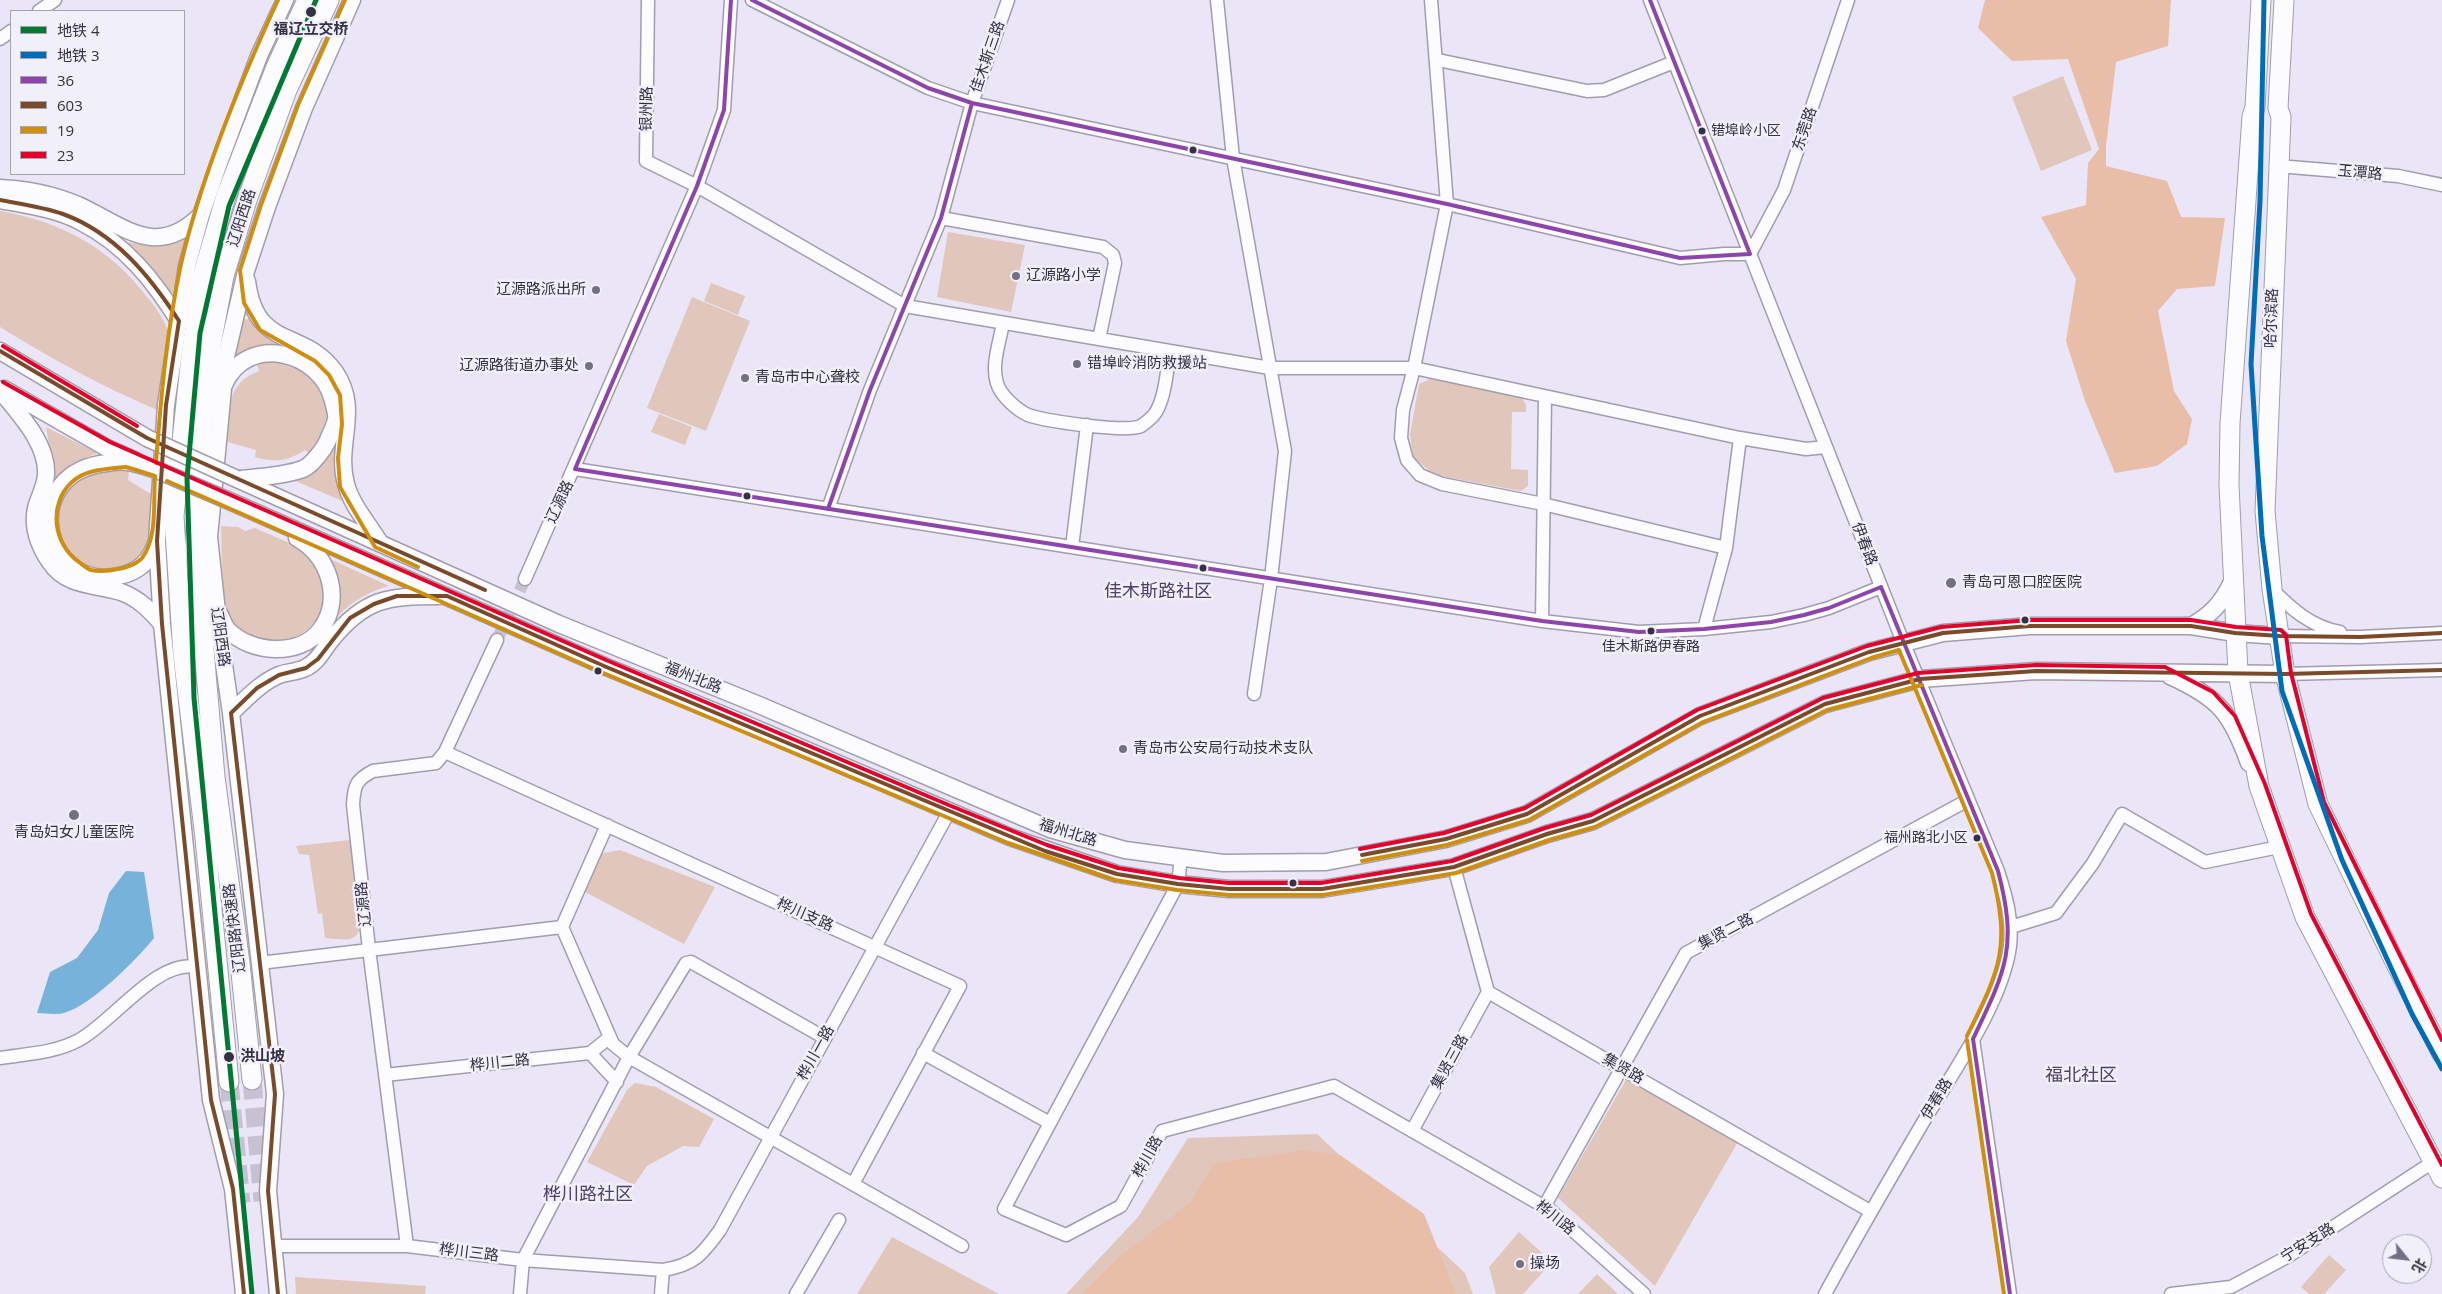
<!DOCTYPE html>
<meta charset="utf-8">
<style>
body{margin:0}
#map{position:relative;width:2442px;height:1294px;overflow:hidden;background:#eae6f7;font-family:"Open Sans","Noto Sans SC",sans-serif}
canvas{display:block}
.legend{position:absolute;left:10px;top:10px;width:175px;height:165px;box-sizing:border-box;background:#f1effa;border:1px solid #a6a3b1;margin:0;padding:6px 9px;list-style:none;font-size:15px;color:#353044}
.legend li{display:flex;align-items:center;gap:10px;height:25px}
.legend b{width:25px;border:1px solid #a6a3b1}
.north{position:absolute;left:2382px;top:1234px;width:50px;height:50px;box-sizing:border-box;background:#f1effa;border:1px solid #a6a3b1;border-radius:50%;rotate:119deg;font-size:14px;font-weight:700;line-height:20px;text-align:center;color:#353044}
.north::after{content:'';display:block;margin:auto;width:18px;height:22px;background:#747083;clip-path:polygon(50% 0,100% 100%,50% 72%,0 100%)}
</style>
<div id="map">
<canvas width="2442" height="1294"></canvas>
<ul class="legend">
<li><b style="height:6px;background:#007a33"></b>地铁 4</li>
<li><b style="height:6px;background:#006dbb"></b>地铁 3</li>
<li><b style="height:6px;background:#8e44ad"></b>36</li>
<li><b style="height:6px;background:#7a4b2a"></b>603</li>
<li><b style="height:6px;background:#d08e0e"></b>19</li>
<li><b style="height:6px;background:#e4002b"></b>23</li>
</ul>
<div class="north">北</div>
</div>
<script>
const ctx = document.querySelector('canvas').getContext('2d');
ctx.lineJoin = 'round';
function fill(path, color) {
  ctx.fillStyle = color;
  ctx.fill(path, 'evenodd');
}
function stroke(path, color, width, dash) {
  ctx.strokeStyle = color;
  ctx.lineWidth = width;
  ctx.lineCap = dash ? 'butt' : 'round';
  ctx.setLineDash(dash || []);
  ctx.stroke(path);
}
function write(font, color, halo, rows, align = 'center') {
  ctx.font = font + ' "Open Sans","Noto Sans SC",sans-serif';
  ctx.lineWidth = 5;
  ctx.setLineDash([]);
  ctx.textBaseline = 'middle';
  ctx.strokeStyle = halo;
  ctx.fillStyle = color;
  for (const [text, x, y, turn = 0] of rows) {
    ctx.save();
    ctx.translate(x, y);
    ctx.rotate((+turn || 0) * Math.PI / 180);
    ctx.textAlign = isNaN(turn) ? turn : align;
    if (halo) ctx.strokeText(text, 0, 0);
    ctx.fillText(text, 0, 0);
    ctx.restore();
  }
}
const green = new Path2D(`
 M 2063,76 L 2092,150 L 2041,171 L 2012,97 Z
 M 0,211 C 62,222 109,247 148,298 C 157,309 168,324 169,338 C 171,351 160,395 157,410 C 102,386 51,359 0,327 Z
 M 948,232 L 1025,245 L 1011,312 L 937,297 Z
 M 187,235 L 170,303 L 113,239 C 139,246 163,248 187,235 Z
 M 711,283 L 745,296 L 738,315 L 704,301 Z
 M 692,297 L 750,321 L 706,431 L 647,408 Z
 M 249,319 L 261,333 L 278,345 L 255,348 L 234,360 L 243,320 Z
 M 256,361 C 265,362 275,360 284,362 C 295,363 309,371 316,381 C 335,408 330,430 309,453 L 305,450 C 289,461 274,463 255,457 L 256,450 L 224,441 C 229,411 226,383 259,371 Z
 M 1432,378 L 1522,398 L 1526,405 L 1526,412 L 1512,412 L 1511,469 L 1528,470 L 1528,486 L 1521,491 L 1446,477 L 1430,471 L 1413,457 L 1410,434 L 1419,384 Z
 M 659,414 L 692,427 L 685,445 L 651,432 Z
 M 46,427 L 97,453 L 71,464 L 48,488 L 52,460 Z
 M 340,440 L 347,503 L 293,480 L 319,468 Z
 M 107,467 L 129,471 L 128,480 L 151,494 L 151,545 L 147,554 L 124,571 L 90,571 L 64,553 L 53,516 L 64,487 Z
 M 221,526 L 238,527 L 245,531 L 255,528 C 269,535 297,544 307,554 C 346,594 314,651 259,641 C 250,640 239,635 233,628 C 221,615 222,546 221,526 Z
 M 330,559 L 389,586 C 364,593 348,604 331,624 C 337,601 341,582 330,559 Z
 M 350,840 L 362,924 C 356,945 344,939 325,938 L 322,913 L 318,914 L 309,855 L 299,854 L 296,846 Z
 M 620,850 L 715,887 L 684,944 L 585,892 L 599,854 Z
 M 1627,1078 L 1739,1140 L 1655,1286 L 1558,1198 Z
 M 635,1083 L 656,1087 L 714,1119 L 699,1147 L 683,1146 L 647,1166 L 634,1185 L 587,1162 L 627,1090 Z
 M 1317,1134 L 1465,1273 L 1473,1294 L 1066,1294 L 1138,1217 L 1188,1138 Z
 M 1519,1232 L 1552,1262 L 1523,1294 L 1496,1294 L 1489,1267 Z
 M 892,1237 L 999,1294 L 857,1294 Z
 M 2329,1255 L 2346,1270 L 2324,1294 L 2309,1294 L 2301,1287 Z
 M 1597,1274 L 1618,1294 L 1578,1294 Z
 M 295,1277 L 426,1286 L 425,1294 L 296,1294 Z`);
const forest = new Path2D(`
 M 1985,0 L 2171,0 L 2168,46 L 2116,62 L 2106,146 L 2106,166 L 2167,181 L 2181,217 L 2225,218 L 2215,286 L 2177,289 L 2158,311 L 2174,391 L 2192,419 L 2187,444 L 2157,466 L 2115,473 L 2085,401 L 2066,341 L 2076,279 L 2041,217 L 2086,205 L 2088,163 L 2099,149 L 2068,59 L 2012,61 L 1978,28 Z
 M 1306,1150 L 1340,1155 L 1424,1214 L 1456,1294 L 1082,1294 L 1120,1256 L 1190,1203 L 1215,1163 Z`);
const water = new Path2D(`
 M 126,871 L 144,872 L 154,938 C 136,960 92,1005 64,1013 C 56,1015 45,1013 37,1013 L 50,972 L 77,958 L 98,930 L 109,893 Z`);
const minorTunnel = new Path2D(`
 M 497,640 L 525,579`);
const highwayTunnel = new Path2D(`
 M 252,1080 L 263,1201
 M 229,1082 L 241,1203`);
const minor = new Path2D(`
 M 648,0 L 646,161 L 697,186 L 905,306 L 1270,368 L 1414,368 L 1740,438 L 1806,449 L 1826,447
 M 752,0 L 928,88 L 972,103 L 1447,204 L 1680,258 L 1724,254 L 1750,254
 M 1217,0 L 1233,158 L 1285,451 L 1271,579 L 1254,694
 M 1431,0 L 1447,204 L 1414,368 L 1403,410 L 1401,438 L 1407,460 L 1420,475 L 1442,484 L 1543,504 L 1726,548
 M 1650,0 L 1903,642 L 1998,871 C 2006,896 2013,920 2010,946 C 2003,1001 1954,1071 1925,1119 C 1891,1177 1857,1235 1825,1294
 M 39,11 L 55,0
 M 0,39 L 11,31
 M 1438,60 L 1587,91 L 1604,90 L 1674,62
 M 2278,166 L 2398,176 L 2442,185
 M 941,218 L 1103,247 L 1113,255 L 1115,263 L 1099,339
 M 1750,254 L 1784,190 L 1848,0
 M 1003,323 C 1000,341 991,365 997,383 C 1000,395 1017,410 1028,415 C 1045,421 1126,433 1141,426 C 1144,424 1150,419 1153,416 C 1165,403 1167,369 1170,351
 M 575,469 L 1542,621 L 1639,632 L 1704,629 L 1771,622 L 1804,615 L 1829,608 L 1881,587
 M 828,509 L 870,390 L 941,218 L 972,103 L 1008,0
 M 1072,547 L 1087,425
 M 525,579 L 697,186 L 724,110 L 731,0
 M 2272,589 C 2291,609 2312,627 2340,632
 M 1542,621 L 1545,397
 M 1704,629 L 1726,548 L 1740,438
 M 2280,636 L 2360,637 L 2442,633
 M 2285,674 L 2442,670
 M 445,752 L 960,986 L 853,1184
 M 607,825 L 562,927 L 613,1044 L 629,1057 L 962,1246
 M 1181,857 L 1178,884 L 1004,1209 L 1066,1235 L 1121,1206 L 1162,1131 L 1334,1086 L 1550,1210 L 1644,1294
 M 1454,867 L 1488,992 L 1870,1211
 M 2011,927 L 2056,913 L 2093,863 L 2122,814 L 2205,862 L 2279,847
 M 260,963 L 562,927
 M 1973,1039 L 2010,1294
 M 590,1053 L 617,1082
 M 923,1053 L 1050,1123
 M 0,1058 C 26,1054 55,1053 79,1040 C 113,1022 156,959 197,967
 M 385,1075 L 590,1053 L 610,1037
 M 1412,1131 L 1488,992
 M 1544,1207 L 1686,953 L 1968,800
 M 273,1246 L 407,1246 L 523,1260 L 663,1270 C 694,1265 702,1255 720,1230 L 949,812
 M 407,1246 L 369,949 L 353,805 C 354,787 355,780 373,771 L 436,763 L 445,752 L 497,640
 M 520,1294 L 523,1260 L 629,1057 L 686,963 L 691,962 L 825,1038
 M 661,1294 L 663,1270
 M 796,1294 L 839,1220
 M 2171,1294 L 2231,1287 L 2287,1257 L 2433,1162`);
const major = new Path2D(`
 M 0,188 C 26,189 54,195 78,205 C 124,226 156,260 201,215
 M 0,200 C 27,205 57,209 81,222 C 125,244 154,281 179,321
 M 247,281 C 256,352 303,327 335,372 C 361,410 335,444 346,484 C 351,504 369,525 380,543
 M 0,351 L 147,438
 M 224,385 C 246,333 321,350 333,401 C 334,406 337,414 336,419 C 335,426 330,434 328,440 C 324,449 312,465 303,469 C 283,476 260,477 239,479
 M 4,389 L 107,448 L 134,460
 M 0,390 C 18,413 48,443 46,475 C 45,487 39,497 36,508 C 32,527 39,546 50,562 C 66,587 95,584 121,592 C 138,598 150,610 162,624
 M 237,479 L 559,624 L 759,705 L 1050,829 L 1125,850 L 1223,863 L 1326,862 L 1446,839 L 1527,814 L 1700,716 L 1869,652 L 1943,633 L 2030,626 L 2191,626 L 2235,633 L 2280,636
 M 241,506 L 604,666 L 750,726 L 1010,837 L 1117,874 L 1178,884 L 1229,889 L 1322,889 L 1454,867 L 1547,834 L 1593,821 L 1825,704 L 1920,679 L 2036,671 L 2285,674
 M 156,543 C 150,562 138,572 119,576 C 42,593 17,471 108,463 C 114,462 121,461 127,462 C 137,463 147,467 157,470
 M 219,613 C 222,618 224,626 228,630 C 250,653 300,658 321,629 C 343,598 329,556 297,538
 M 2191,626 C 2211,615 2222,603 2232,582
 M 2170,676 C 2219,698 2231,713 2249,763
 M 231,713 C 246,699 260,683 279,675 C 287,672 297,672 305,668 C 317,663 323,650 331,640 C 365,598 388,596 439,596
 M 244,1294 L 233,1189 L 211,1100 L 162,624 L 157,541 L 166,405 L 187,266 L 201,215 L 220,160 L 259,56 L 285,0
 M 278,1294 L 268,1191 L 275,1094 L 231,713 L 219,630 L 209,537 L 226,357 L 246,271 L 267,207 L 304,108 L 352,0`);
const highway = new Path2D(`
 M 2261,0 L 2255,107 L 2252,117 L 2230,423 L 2229,485 L 2238,673 L 2259,786 L 2305,917 L 2442,1178
 M 2284,0 L 2278,108 L 2281,117 L 2265,511 L 2272,589 L 2285,674 L 2318,804 L 2395,962 L 2442,1054
 M 252,1080 L 240,963 L 215,777 L 195,545 L 202,428 L 211,345 L 224,276 L 247,200 L 287,90 L 329,0
 M 229,1082 L 205,838 L 183,655 L 174,516 L 191,356 L 203,274 L 226,196 L 276,67 L 307,0`);
const majorBridge = new Path2D(`
 M 147,438 L 237,479
 M 157,470 L 241,506`);
const bus1 = new Path2D(`
 M 731,0 L 724,110 L 697,186 L 575,469 L 1542,621 L 1639,632 L 1704,629 L 1771,622 L 1804,615 L 1829,608 L 1881,587
 M 752,0 L 928,88 L 972,103 L 1447,204 L 1680,258 L 1750,254
 M 1650,0 L 1750,254
 M 828,509 L 870,390 L 941,218 L 972,103
 M 1881,587 L 1998,871 C 2018,947 2006,970 1973,1039
 M 1973,1039 L 2010,1294`);
const bus2 = new Path2D(`
 M 0,200 C 21,204 43,207 63,214 C 115,233 150,276 179,321 L 166,405 L 157,541 L 162,624 L 211,1100 L 233,1189 L 244,1294
 M 0,351 L 147,438 L 485,590
 M 1362,855 L 1446,839 L 1527,814 L 1700,716 L 1869,652 L 1943,633 L 2030,626 L 2191,626 L 2235,633 L 2280,636 L 2360,637 L 2442,633
 M 278,1294 L 268,1191 L 275,1094 L 231,713 L 257,688 L 279,675 L 306,668 L 318,659 L 350,618 L 374,604 L 397,596 L 447,596 L 604,666 L 1045,851 L 1117,874 L 1178,884 L 1229,889 L 1322,889 L 1454,867 L 1547,834 L 1593,821 L 1825,704 L 1920,679 L 2036,671 L 2285,674 L 2442,670`);
const bus3 = new Path2D(`
 M 345,0 L 298,105 L 261,205 L 240,270 L 244,303 L 260,330 L 315,361 L 329,375 L 340,395 L 342,424 L 338,458 L 340,487 L 375,547 L 418,567
 M 156,463 C 161,396 167,329 181,264 C 201,178 241,80 278,0
 M 126,467 L 155,476 C 153,501 158,537 142,558 C 137,564 125,568 118,569 C 109,571 101,572 91,570 C 87,569 83,565 79,562 C 53,544 48,504 72,482 C 86,469 108,469 126,467 Z
 M 167,481 L 601,672 L 1008,843 L 1115,880 L 1177,890 L 1229,895 L 1323,895 L 1456,873 L 1549,840 L 1595,827 L 1827,710 L 1922,685
 M 1362,861 L 1447,845 L 1529,820 L 1703,722 L 1871,658 L 1899,650 L 1992,873 C 2011,948 2000,969 1967,1036
 M 1967,1040 L 2004,1294`);
const bus4 = new Path2D(`
 M 3,346 L 137,426
 M 3,382 L 110,442 L 606,660 L 951,806 L 1047,845 L 1118,868 L 1179,878 L 1229,883 L 1321,883 L 1452,861 L 1545,828 L 1591,815 L 1823,698 L 1918,673 L 2036,665 L 2165,667 L 2213,692 L 2235,716 L 2265,784 L 2311,914 L 2442,1165
 M 1360,849 L 1444,833 L 1525,808 L 1697,710 L 1867,646 L 1941,627 L 2030,620 L 2191,620 L 2236,627 L 2281,630 L 2286,635 L 2291,673 L 2324,802 L 2442,1040`);
const metro1 = new Path2D(`
 M 252,1294 L 194,698 L 187,478 L 200,333 L 229,206 L 316,0`);
const metro2 = new Path2D(`
 M 2264,0 L 2260,201 L 2251,364 L 2262,536 L 2282,691 L 2342,860 L 2412,1014 L 2442,1069`);
const markers = [
 [311,12,6,"#353044"],
 [1702,131,4.5,"#353044"],
 [1193,150,4.5,"#353044"],
 [1016,276,5,"#747083"],
 [596,290,5,"#747083"],
 [1077,364,5,"#747083"],
 [589,366,5,"#747083"],
 [745,378,5,"#747083"],
 [747,496,4.5,"#353044"],
 [1203,568,4.5,"#353044"],
 [1951,583,6,"#747083"],
 [2025,620,4.5,"#353044"],
 [1651,631,4.5,"#353044"],
 [598,671,4.5,"#353044"],
 [1123,749,5,"#747083"],
 [74,815,6,"#747083"],
 [1977,838,4.5,"#353044"],
 [1293,883,4.5,"#353044"],
 [229,1057,6,"#353044"],
 [1520,1264,5,"#747083"]
];
const busNames = [
 ["错埠岭小区",1711,131],
 ["佳木斯路伊春路",1651,647,"center"],
 ["福州路北小区",1968,838,"right"]
];
const stopNames = [
 ["福辽立交桥",311,30],
 ["洪山坡",240,1057,"left"]
];
const streetNames = [
 ["佳木斯三路",988,57,-71],
 ["银州路",647,109,-89],
 ["东莞路",1805,129,-71],
 ["玉潭路",2360,173,5],
 ["辽阳西路",242,218,-72],
 ["哈尔滨路",2272,318,-88],
 ["辽源路",560,502,-65],
 ["伊春路",1864,544,69],
 ["辽阳西路",220,637,82],
 ["福州北路",693,678,22],
 ["福州北路",1068,833,17],
 ["辽源路",364,904,-96],
 ["桦川支路",805,915,24],
 ["辽阳路快速路",235,928,-97],
 ["集贤二路",1726,932,-28],
 ["桦川一路",816,1053,-61],
 ["集贤三路",1450,1062,-61],
 ["桦川二路",500,1063,-6],
 ["集贤路",1623,1069,30],
 ["伊春路",1937,1099,-59],
 ["桦川路",1148,1157,-61],
 ["桦川路",1555,1218,38],
 ["宁安支路",2308,1243,-32],
 ["桦川三路",469,1253,7]
];
const poiNames = [
 ["辽源路小学",1026,276],
 ["辽源路派出所",586,290,"right"],
 ["错埠岭消防救援站",1087,364],
 ["辽源路街道办事处",579,366,"right"],
 ["青岛市中心聋校",755,378],
 ["青岛可恩口腔医院",1962,583],
 ["青岛市公安局行动技术支队",1133,749],
 ["青岛妇女儿童医院",74,833,"center"],
 ["操场",1530,1264]
];
const quarterNames = [
 ["佳木斯路社区",1158,592],
 ["福北社区",2081,1076],
 ["桦川路社区",588,1195]
];
fill(green, '#e1c6bb');
fill(forest, '#e8bea9');
fill(water, '#76b2da');
stroke(minorTunnel, '#c6c2d3', 12, [12, 6]);
stroke(highwayTunnel, '#c6c2d3', 19, [19, 9]);
stroke(minor, '#a19dad', 15);
stroke(major, '#a19dad', 19);
stroke(highway, '#a19dad', 21);
stroke(minor, '#fcfbfe', 12);
stroke(major, '#fcfbfe', 16);
stroke(highway, '#fcfbfe', 19);
stroke(majorBridge, '#a19dad', 19, []);
stroke(majorBridge, '#fcfbfe', 16);
stroke(bus1, '#8e44ad', 4);
stroke(bus2, '#7a4b2a', 4);
stroke(bus3, '#d08e0e', 4);
stroke(bus4, '#e4002b', 4);
stroke(metro1, '#007a33', 5);
stroke(metro2, '#006dbb', 5);
for (const [x, y, r, color] of markers) {
  const dot = new Path2D();
  dot.arc(x, y, r, 0, 2 * Math.PI);
  ctx.fillStyle = color;
  ctx.fill(dot);
  stroke(dot, '#f1effa', 2);
}
write('14px', '#353044', '#f1effa', busNames, 'left');
write('bold 15px', '#353044', '#f1effa', stopNames);
write('15px', '#353044', '#f1effa', streetNames);
write('15px', '#353044', '#f1effa', poiNames, 'left');
write('18px', '#4d416b', '#f1effa', quarterNames);
</script>
